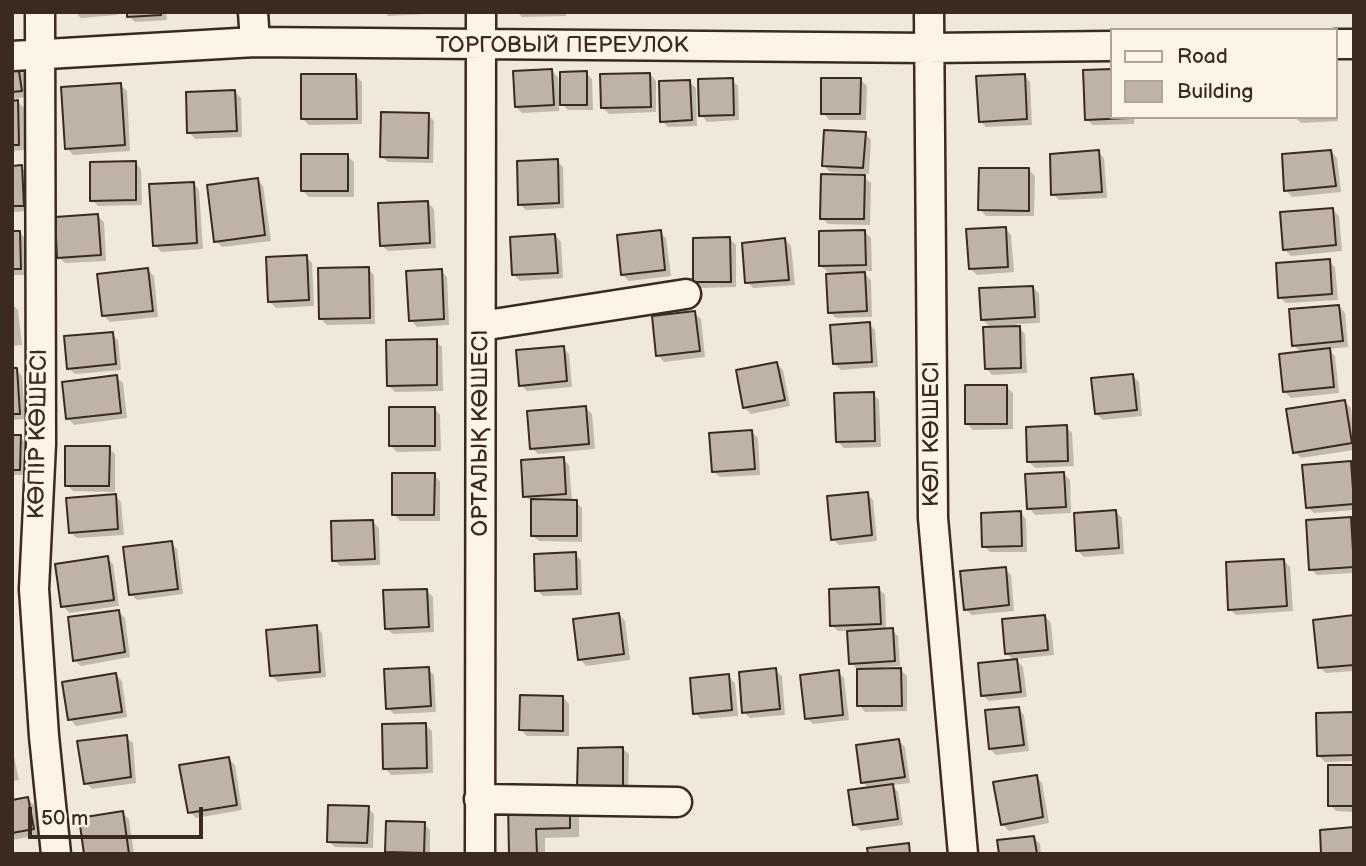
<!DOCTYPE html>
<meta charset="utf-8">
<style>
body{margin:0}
#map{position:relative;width:1366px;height:866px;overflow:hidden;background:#f0e9d9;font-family:"Balsamiq Sans",sans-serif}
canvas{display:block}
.frame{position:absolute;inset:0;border:14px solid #3b2a1e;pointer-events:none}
.legend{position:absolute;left:1110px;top:28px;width:228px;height:91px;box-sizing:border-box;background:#fcf5e5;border:2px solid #afa495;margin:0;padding:9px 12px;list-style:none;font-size:21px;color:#3b2a1e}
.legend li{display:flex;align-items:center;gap:14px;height:35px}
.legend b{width:35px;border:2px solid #afa495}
.scale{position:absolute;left:28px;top:807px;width:175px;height:32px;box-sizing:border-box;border:4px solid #3b2a1e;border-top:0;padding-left:9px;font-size:21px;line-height:24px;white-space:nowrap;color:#3b2a1e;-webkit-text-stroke:5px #fcf5e5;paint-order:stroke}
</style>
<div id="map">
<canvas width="1366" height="866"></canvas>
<div class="frame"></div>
<ul class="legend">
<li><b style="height:9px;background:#fcf5e5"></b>Road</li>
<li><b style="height:19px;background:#beb3a4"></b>Building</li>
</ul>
<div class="scale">50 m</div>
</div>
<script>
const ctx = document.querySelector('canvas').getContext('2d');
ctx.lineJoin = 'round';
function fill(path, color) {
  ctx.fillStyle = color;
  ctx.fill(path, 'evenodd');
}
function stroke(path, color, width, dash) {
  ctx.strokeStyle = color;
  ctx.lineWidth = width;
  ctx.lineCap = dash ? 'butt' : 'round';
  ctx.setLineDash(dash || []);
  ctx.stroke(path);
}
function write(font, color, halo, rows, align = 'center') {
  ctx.font = font + ' "Balsamiq Sans",sans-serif';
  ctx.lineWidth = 6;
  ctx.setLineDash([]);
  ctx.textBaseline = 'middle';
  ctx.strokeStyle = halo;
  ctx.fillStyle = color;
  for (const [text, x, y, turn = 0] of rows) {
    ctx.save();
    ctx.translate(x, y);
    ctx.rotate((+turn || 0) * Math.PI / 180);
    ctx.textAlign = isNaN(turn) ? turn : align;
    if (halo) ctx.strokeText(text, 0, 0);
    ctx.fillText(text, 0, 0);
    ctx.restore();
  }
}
const shadow = new Path2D(`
 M 75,12 L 116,12 L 117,15 L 81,18 Z
 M 129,12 L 166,12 L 167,20 L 135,22 L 129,16 Z
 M 384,12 L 427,12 L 427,14 L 388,16 Z
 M 517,12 L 566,12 L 566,16 L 522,17 Z
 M 17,67 L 24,73 L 27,97 L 12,99 L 12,68 Z
 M 1112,70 L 1112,117 L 1134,117 L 1134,124 L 1093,125 L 1086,119 L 1084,71 Z
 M 552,71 L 558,77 L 559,92 L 586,73 L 592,79 L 593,110 L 568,110 L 559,101 L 559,111 L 522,113 L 516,107 Z
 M 650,74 L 656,81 L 656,112 L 609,114 L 603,108 Z
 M 1024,75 L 1030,82 L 1032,125 L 986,127 L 980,121 Z
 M 356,76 L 362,82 L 362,124 L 309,125 L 303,119 Z
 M 732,80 L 738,86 L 739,120 L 707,122 L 701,115 Z
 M 861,80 L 867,86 L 866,120 L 829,120 L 823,113 Z
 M 689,82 L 696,88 L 697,126 L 668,127 L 662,121 Z
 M 1336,84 L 1338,121 L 1301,123 L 1295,117 L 1336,117 Z
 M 120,85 L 127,91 L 130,151 L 73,155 L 67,148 Z
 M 235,92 L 241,98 L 242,137 L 195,139 L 189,132 Z
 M 18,102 L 24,108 L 24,150 L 12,151 L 12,103 Z
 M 428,115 L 434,121 L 433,163 L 388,162 L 381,156 Z
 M 865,133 L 871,140 L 869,174 L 830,172 L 824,166 Z
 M 1331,151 L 1337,158 L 1341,192 L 1292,197 L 1286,190 Z
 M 1098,152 L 1104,158 L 1107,198 L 1059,200 L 1053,194 Z
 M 347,156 L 354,162 L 354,197 L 309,197 L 303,191 Z
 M 557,161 L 563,167 L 564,208 L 526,210 L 520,204 Z
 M 135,162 L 141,169 L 142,205 L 98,206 L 92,200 Z
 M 21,167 L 27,173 L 29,211 L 12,212 L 12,168 Z
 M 1029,170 L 1035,176 L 1034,216 L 986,216 L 980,209 Z
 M 864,177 L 871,183 L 870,225 L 828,224 L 822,218 Z
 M 257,180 L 263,186 L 271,241 L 222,247 L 216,241 Z
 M 193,183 L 199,190 L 203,249 L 161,252 L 155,245 Z
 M 428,203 L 434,209 L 436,248 L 388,251 L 381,245 Z
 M 1332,209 L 1339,216 L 1342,251 L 1291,256 L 1285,250 Z
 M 97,216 L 104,222 L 106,261 L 65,263 L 59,257 Z
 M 1005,228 L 1011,235 L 1014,272 L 977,275 L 970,268 Z
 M 660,232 L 666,238 L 671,276 L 629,281 L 623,275 Z
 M 865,232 L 871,238 L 872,271 L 862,271 L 871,280 L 872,317 L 836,318 L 830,312 L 831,275 L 821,266 Z
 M 12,233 L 20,233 L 26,239 L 26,275 L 12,275 Z
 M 555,235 L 561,242 L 563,278 L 520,281 L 514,275 Z
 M 730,239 L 736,245 L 736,287 L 701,288 L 695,281 Z
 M 785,239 L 791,246 L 795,285 L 753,288 L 747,282 Z
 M 306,257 L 312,263 L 314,306 L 276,308 L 270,302 Z
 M 1329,261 L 1335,267 L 1338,300 L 1286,303 L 1280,297 Z
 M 368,269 L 374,275 L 375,324 L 327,325 L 321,319 Z
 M 148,270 L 154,276 L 158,317 L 110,322 L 104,316 Z
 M 441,271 L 447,277 L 449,325 L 417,327 L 411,320 Z
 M 1033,287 L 1039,294 L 1040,323 L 1016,324 L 1025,334 L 1027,373 L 992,375 L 986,368 L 992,329 L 982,319 Z
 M 12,304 L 18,310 L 22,345 L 12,346 Z
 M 1339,306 L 1345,313 L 1348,347 L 1328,349 L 1335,356 L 1339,393 L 1291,398 L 1284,391 L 1302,353 L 1293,345 Z
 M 694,313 L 701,319 L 705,357 L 664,362 L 658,355 Z
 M 869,324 L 875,330 L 878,367 L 841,370 L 834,363 Z
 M 112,334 L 118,340 L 121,370 L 75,374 L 68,368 Z
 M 436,341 L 442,347 L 443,391 L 395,392 L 388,385 Z
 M 563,348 L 569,354 L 572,387 L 527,391 L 521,385 Z
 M 777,364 L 783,370 L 790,406 L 751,414 L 745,408 Z
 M 12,370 L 16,370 L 22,376 L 25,419 L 12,420 Z
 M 1133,376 L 1139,382 L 1142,416 L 1103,420 L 1096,414 Z
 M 116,377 L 123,383 L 127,418 L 74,425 L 68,418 Z
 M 1006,387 L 1013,393 L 1013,429 L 973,430 L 967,424 Z
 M 873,394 L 879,400 L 881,447 L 844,448 L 838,442 Z
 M 1345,402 L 1351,408 L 1354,450 L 1301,458 L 1295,452 Z
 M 434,408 L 440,415 L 441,451 L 397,452 L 391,446 Z
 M 586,408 L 592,414 L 595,449 L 538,454 L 532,448 Z
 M 1066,427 L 1072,433 L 1074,466 L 1035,468 L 1029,462 Z
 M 752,432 L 758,438 L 760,475 L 720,477 L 713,471 Z
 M 12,437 L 20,437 L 26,443 L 25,475 L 12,475 Z
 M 109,448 L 115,454 L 115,492 L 73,491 L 67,485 Z
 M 563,459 L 569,465 L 572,501 L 576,502 L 582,508 L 582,542 L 539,541 L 532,535 L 533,503 L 525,496 Z
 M 1351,463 L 1354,466 L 1354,510 L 1314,513 L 1307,507 Z
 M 1064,474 L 1070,480 L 1071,513 L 1035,515 L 1029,508 Z
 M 434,475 L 440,481 L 440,521 L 400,521 L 394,514 Z
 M 867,494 L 873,500 L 877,541 L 839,545 L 833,539 Z
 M 115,495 L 121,502 L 124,535 L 77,538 L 70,532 Z
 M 1020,512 L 1026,519 L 1027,552 L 990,552 L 984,546 Z
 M 1116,512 L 1122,518 L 1124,554 L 1084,557 L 1078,551 Z
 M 1350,519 L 1354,523 L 1354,573 L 1317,575 L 1311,569 Z
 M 373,522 L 379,528 L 380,565 L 340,566 L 334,560 Z
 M 171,543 L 177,549 L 183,594 L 137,600 L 131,594 Z
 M 575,554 L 581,560 L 582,595 L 543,596 L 537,590 Z
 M 107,558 L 113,564 L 119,606 L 69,613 L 63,606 Z
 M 1283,560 L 1290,567 L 1293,611 L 1236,615 L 1230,609 Z
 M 1005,569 L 1011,575 L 1014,611 L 972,615 L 965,609 Z
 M 878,588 L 885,595 L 886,630 L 892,630 L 898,636 L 900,666 L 884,667 L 884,670 L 901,670 L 907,676 L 907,711 L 865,712 L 859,705 L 857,669 L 851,663 L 849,631 L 838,631 L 832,625 Z
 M 426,590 L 433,597 L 434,632 L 393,634 L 386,628 Z
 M 119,612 L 125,618 L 130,657 L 81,666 L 74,660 Z
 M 619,614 L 625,621 L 630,660 L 586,666 L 580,659 Z
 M 1045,616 L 1051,623 L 1054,655 L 1015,659 L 1023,667 L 1027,697 L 989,701 L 982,695 L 1015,661 L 1006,653 Z
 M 1354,617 L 1354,671 L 1326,673 L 1319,667 Z
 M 316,627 L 322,633 L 326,677 L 278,682 L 272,676 Z
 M 428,669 L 434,675 L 436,712 L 394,714 L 388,708 Z
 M 775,670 L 782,676 L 785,715 L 750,718 L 744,712 Z
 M 838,672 L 844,678 L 849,720 L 813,724 L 807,718 Z
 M 116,675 L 122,681 L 127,717 L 76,726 L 70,719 Z
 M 728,676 L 735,683 L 738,716 L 701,719 L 695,713 Z
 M 563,697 L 569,704 L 569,736 L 527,736 L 521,730 Z
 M 1018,708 L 1024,715 L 1029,751 L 996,755 L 990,749 Z
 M 1354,713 L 1354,761 L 1325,762 L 1319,756 Z
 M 425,725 L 432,731 L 433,773 L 391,775 L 385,768 Z
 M 126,737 L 133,743 L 136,783 L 92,789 L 86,783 Z
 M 899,741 L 905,747 L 910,783 L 892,785 L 898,792 L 903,825 L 861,831 L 854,824 L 869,789 L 863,782 Z
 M 12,747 L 19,780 L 12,781 Z
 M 622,748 L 629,754 L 628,794 L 585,794 Z
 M 229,759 L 235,765 L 242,810 L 196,818 L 190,812 Z
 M 1354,767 L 1354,812 L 1336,811 L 1330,805 Z
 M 1036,777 L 1042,783 L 1049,823 L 1009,831 L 1003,825 Z
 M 28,799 L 34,805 L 39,835 L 12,840 L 12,801 Z
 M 510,806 L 579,814 L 579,837 L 545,838 L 545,854 L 511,854 Z
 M 368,808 L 374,814 L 373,848 L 335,847 L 328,841 Z
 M 122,813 L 129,819 L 134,854 L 86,854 Z
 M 424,824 L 430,830 L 430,854 L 389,854 L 387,852 Z
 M 1034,838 L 1040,844 L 1041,854 L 1000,854 Z`);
const building = new Path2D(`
 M 127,12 L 161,12 L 161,15 L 127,17 Z
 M 18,65 L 22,91 L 12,92 L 12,66 Z
 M 552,69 L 554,105 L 515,107 L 513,71 Z
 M 1112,69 L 1112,117 L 1129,118 L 1085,120 L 1083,70 Z
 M 587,71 L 587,105 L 560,105 L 560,72 Z
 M 650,73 L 651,107 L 601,108 L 600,74 Z
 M 301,74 L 356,74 L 357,119 L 301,119 Z
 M 1025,74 L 1027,119 L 979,122 L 976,76 Z
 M 733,78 L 734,115 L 699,116 L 698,79 Z
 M 821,78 L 861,78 L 860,114 L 821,114 Z
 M 690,80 L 692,120 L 660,122 L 659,81 Z
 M 121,83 L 125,145 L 65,149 L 61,87 Z
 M 235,90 L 237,131 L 187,133 L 186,92 Z
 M 18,100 L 19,145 L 12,145 L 12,101 Z
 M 381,112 L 429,113 L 428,158 L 380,157 Z
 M 824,130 L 866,132 L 863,168 L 822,166 Z
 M 1099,150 L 1102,192 L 1051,195 L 1050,154 Z
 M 1331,150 L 1336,186 L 1284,191 L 1282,154 Z
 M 301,154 L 348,154 L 348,191 L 301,191 Z
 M 558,159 L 559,203 L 518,205 L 517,161 Z
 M 136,161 L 136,200 L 90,201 L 90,162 Z
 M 22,165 L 24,206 L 12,206 L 12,166 Z
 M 979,168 L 1029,168 L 1029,211 L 978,210 Z
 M 821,174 L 865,175 L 864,219 L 820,219 Z
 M 258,178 L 265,235 L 214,242 L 207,185 Z
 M 194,182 L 197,243 L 153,246 L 149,184 Z
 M 428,201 L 430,243 L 380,246 L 378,203 Z
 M 1333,208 L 1336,245 L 1283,250 L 1280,212 Z
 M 98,214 L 101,255 L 57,258 L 55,217 Z
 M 1006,227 L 1008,267 L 969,269 L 966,229 Z
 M 661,230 L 665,270 L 621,275 L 617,235 Z
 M 865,230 L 866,265 L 819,266 L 819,231 Z
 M 12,231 L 20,231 L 21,269 L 12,269 Z
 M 555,234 L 558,273 L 512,275 L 510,237 Z
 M 730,237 L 731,282 L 693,282 L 693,238 Z
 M 785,238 L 789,280 L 745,283 L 742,243 Z
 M 307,255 L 309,300 L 268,302 L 266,257 Z
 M 1330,259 L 1332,294 L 1278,298 L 1276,263 Z
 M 369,267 L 370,318 L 319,319 L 318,268 Z
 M 148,268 L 153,311 L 102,316 L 97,274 Z
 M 442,269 L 444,319 L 409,321 L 406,271 Z
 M 865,272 L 867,311 L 828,313 L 826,274 Z
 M 1033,286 L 1035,317 L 981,320 L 979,288 Z
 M 1339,305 L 1343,341 L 1292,346 L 1289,309 Z
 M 695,311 L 700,351 L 656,356 L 652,316 Z
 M 870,322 L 872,362 L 833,364 L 830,325 Z
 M 1020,326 L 1021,368 L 985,369 L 983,327 Z
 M 113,332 L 116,364 L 67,369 L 64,336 Z
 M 437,339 L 437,385 L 387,386 L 386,340 Z
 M 564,346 L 567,381 L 519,386 L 516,350 Z
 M 1330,348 L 1334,387 L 1283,392 L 1279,354 Z
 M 777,362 L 785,400 L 743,408 L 736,370 Z
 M 12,368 L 17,368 L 20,414 L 12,414 Z
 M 1133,374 L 1137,410 L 1095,414 L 1091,378 Z
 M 117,375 L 121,413 L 66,419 L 62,382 Z
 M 965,385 L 1007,385 L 1007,424 L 965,424 Z
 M 874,392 L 875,441 L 836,442 L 834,393 Z
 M 1345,400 L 1352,443 L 1293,453 L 1286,409 Z
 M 586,406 L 589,444 L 530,449 L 527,411 Z
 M 389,407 L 435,407 L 435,446 L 389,446 Z
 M 1067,425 L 1068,461 L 1027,462 L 1026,427 Z
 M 752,430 L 755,469 L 712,472 L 709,433 Z
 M 12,435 L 21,435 L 20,470 L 12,470 Z
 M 65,446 L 110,446 L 109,486 L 65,486 Z
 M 564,457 L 566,494 L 523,497 L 521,460 Z
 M 1351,461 L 1354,504 L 1306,508 L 1302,465 Z
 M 1064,472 L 1066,507 L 1027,509 L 1025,474 Z
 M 392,473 L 435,473 L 434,515 L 392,515 Z
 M 868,492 L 872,535 L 831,540 L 827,496 Z
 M 116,494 L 118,529 L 69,533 L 66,498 Z
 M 531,499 L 577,500 L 577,536 L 531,536 Z
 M 1116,510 L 1119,548 L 1076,551 L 1074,513 Z
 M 1021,511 L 1022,546 L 982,547 L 981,513 Z
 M 1351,517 L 1354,567 L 1309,570 L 1306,520 Z
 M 373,520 L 375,559 L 332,561 L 331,521 Z
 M 172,541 L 178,589 L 129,595 L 123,547 Z
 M 576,552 L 577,589 L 535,591 L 534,554 Z
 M 108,556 L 114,600 L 61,607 L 55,564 Z
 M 1284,559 L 1287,606 L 1228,610 L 1226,562 Z
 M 1006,567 L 1009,605 L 964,610 L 960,571 Z
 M 879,587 L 881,624 L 830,626 L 829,589 Z
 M 427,589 L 429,627 L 385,629 L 383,590 Z
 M 119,610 L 125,652 L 73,661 L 68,617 Z
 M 619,613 L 624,654 L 578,660 L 573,619 Z
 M 1045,615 L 1048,650 L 1005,654 L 1002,619 Z
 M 1354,615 L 1354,665 L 1318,668 L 1313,620 Z
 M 317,625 L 320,672 L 270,676 L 266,630 Z
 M 893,628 L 895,661 L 849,664 L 847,631 Z
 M 1017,659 L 1021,692 L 981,696 L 978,663 Z
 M 429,667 L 431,706 L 386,709 L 384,669 Z
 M 776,668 L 780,709 L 742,713 L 739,672 Z
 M 901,668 L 902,706 L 857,706 L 857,669 Z
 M 839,670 L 843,715 L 805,719 L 800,675 Z
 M 116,673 L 122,712 L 68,720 L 62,682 Z
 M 729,674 L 732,710 L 693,714 L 690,678 Z
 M 520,695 L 563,696 L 563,731 L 519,730 Z
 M 1019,707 L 1024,745 L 989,749 L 985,710 Z
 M 1354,712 L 1354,755 L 1317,756 L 1316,713 Z
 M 426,723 L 427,768 L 383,769 L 382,724 Z
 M 127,735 L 131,777 L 84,784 L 77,741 Z
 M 899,739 L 905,777 L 861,783 L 856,745 Z
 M 623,747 L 623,789 L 577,788 L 578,748 Z
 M 229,757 L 237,805 L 188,813 L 179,765 Z
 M 1328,765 L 1354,765 L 1354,806 L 1328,806 Z
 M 1037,775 L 1043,817 L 1001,825 L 993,782 Z
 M 893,784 L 898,819 L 853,825 L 848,790 Z
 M 28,797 L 34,829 L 12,833 L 12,800 Z
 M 570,803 L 570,828 L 536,829 L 537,854 L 509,854 L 508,804 Z
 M 328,805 L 369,806 L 367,843 L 327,842 Z
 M 123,811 L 129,854 L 84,854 L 79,818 Z
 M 386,821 L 425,822 L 424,853 L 385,852 Z
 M 1354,827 L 1354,854 L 1321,854 L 1320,830 Z
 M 1034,836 L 1037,854 L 999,854 L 997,840 Z
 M 909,843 L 910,854 L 868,854 L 867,848 Z`);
const minor = new Path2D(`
 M 40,12 L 41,444 L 34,589 L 44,736 L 56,854
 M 253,12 L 255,42
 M 929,12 L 933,518 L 963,854
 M 1336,44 L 1354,44
 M 12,56 L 255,42 L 929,48 L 1112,46
 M 481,326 L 686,294
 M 479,799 L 677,802
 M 480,854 L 481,12`);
const streetNames = [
 ["ТОРГОВЫЙ ПЕРЕУЛОК",562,46],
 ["ОРТАЛЫҚ КӨШЕСІ",481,433,-90],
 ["КӨПІР КӨШЕСІ",39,434,-89],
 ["КӨЛ КӨШЕСІ",932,434,-90]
];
fill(shadow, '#0003');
fill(building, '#beb3a4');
stroke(building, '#3b2a1e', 2);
stroke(minor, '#3b2a1e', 33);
stroke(minor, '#fcf5e5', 28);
write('23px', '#3b2a1e', '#fcf5e5', streetNames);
</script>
